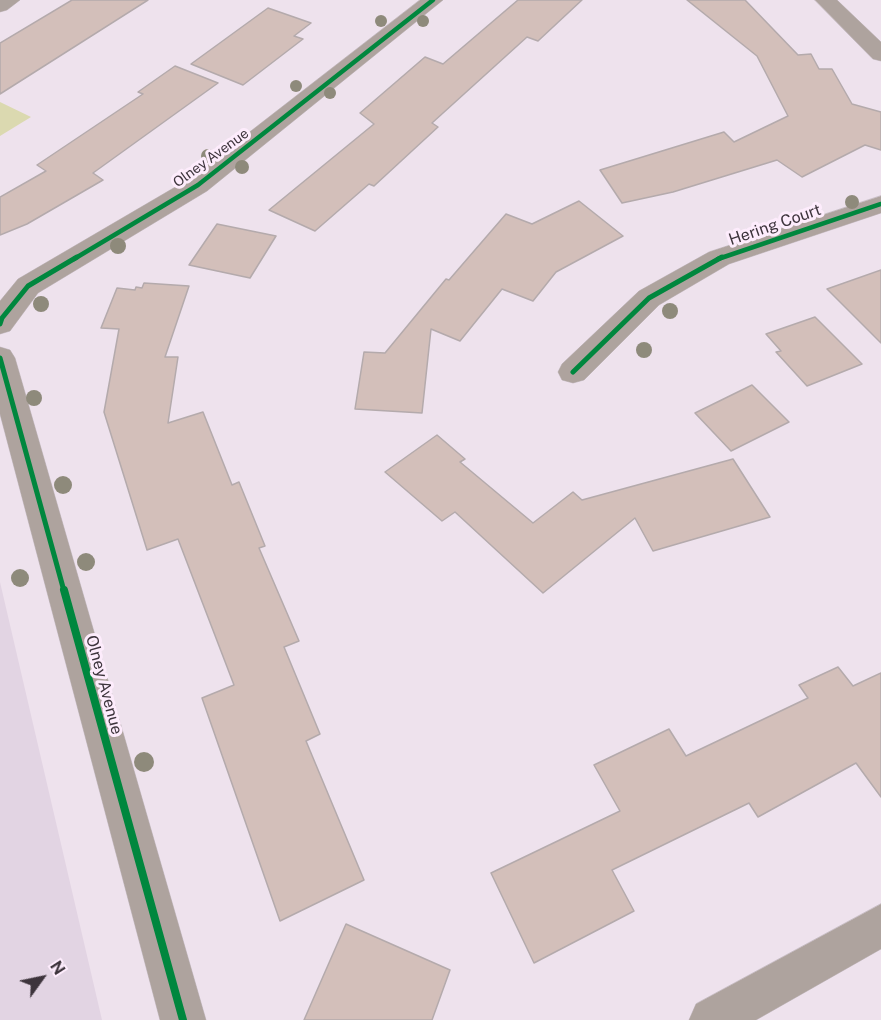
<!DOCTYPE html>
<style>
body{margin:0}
#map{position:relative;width:881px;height:1020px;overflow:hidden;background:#eee2ed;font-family:"Public Sans",sans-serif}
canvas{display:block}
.north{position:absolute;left:12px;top:948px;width:60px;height:60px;-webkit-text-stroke:4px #fdecfc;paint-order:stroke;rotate:57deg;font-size:16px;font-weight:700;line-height:24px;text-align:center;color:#3d343c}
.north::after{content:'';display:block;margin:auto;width:21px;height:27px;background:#3d343c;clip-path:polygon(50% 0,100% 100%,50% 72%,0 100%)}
</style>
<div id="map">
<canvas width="881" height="1020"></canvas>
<div class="north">N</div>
</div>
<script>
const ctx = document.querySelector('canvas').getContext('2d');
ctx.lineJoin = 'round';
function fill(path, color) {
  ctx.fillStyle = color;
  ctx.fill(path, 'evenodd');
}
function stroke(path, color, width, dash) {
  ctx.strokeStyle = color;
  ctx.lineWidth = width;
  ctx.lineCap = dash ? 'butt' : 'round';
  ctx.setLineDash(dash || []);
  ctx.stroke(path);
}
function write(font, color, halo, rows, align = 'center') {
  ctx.font = font + ' "Public Sans",sans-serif';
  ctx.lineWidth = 6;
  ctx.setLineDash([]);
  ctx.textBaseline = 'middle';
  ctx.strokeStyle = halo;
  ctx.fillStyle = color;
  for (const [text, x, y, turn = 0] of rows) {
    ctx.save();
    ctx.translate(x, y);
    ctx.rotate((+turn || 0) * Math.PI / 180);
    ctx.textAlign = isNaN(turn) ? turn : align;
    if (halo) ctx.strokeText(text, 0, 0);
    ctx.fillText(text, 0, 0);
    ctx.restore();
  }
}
const education = new Path2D(`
 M 0,582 L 102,1020 L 0,1020 Z`);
const green = new Path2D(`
 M 0,102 L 31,117 L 0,136 Z`);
const building = new Path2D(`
 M 72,0 L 148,0 L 0,94 L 0,43 Z
 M 518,0 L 582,0 L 538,41 L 527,37 L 432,123 L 438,127 L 374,186 L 369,184 L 315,231 L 269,210 L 374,124 L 360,113 L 425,57 L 443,64 Z
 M 687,0 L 745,0 L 798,55 L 811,54 L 819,69 L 832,69 L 852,104 L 881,112 L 881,150 L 865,145 L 802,177 L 777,160 L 673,192 L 622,203 L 600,170 L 724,132 L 734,142 L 788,116 L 757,56 Z
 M 268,8 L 311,23 L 294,36 L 303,39 L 243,85 L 191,64 Z
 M 175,66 L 218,83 L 93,173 L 103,180 L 27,224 L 0,235 L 0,197 L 46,171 L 37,165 L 143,94 L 138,92 Z
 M 579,201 L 623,236 L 556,272 L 533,301 L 502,289 L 460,341 L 431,329 L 422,413 L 355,409 L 364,352 L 385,353 L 446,279 L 449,280 L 506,214 L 532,224 Z
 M 217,224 L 276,236 L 250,278 L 189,265 Z
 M 881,270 L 881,343 L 827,289 Z
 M 144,283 L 189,286 L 165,357 L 178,357 L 168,423 L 203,412 L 232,485 L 239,482 L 265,546 L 259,548 L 299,641 L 284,647 L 320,734 L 306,741 L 364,880 L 280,921 L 202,698 L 234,685 L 178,539 L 147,550 L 104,412 L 119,329 L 101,328 L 117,288 L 135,290 L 136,287 L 142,288 Z
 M 815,317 L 862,364 L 807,386 L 776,352 L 781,351 L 766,334 Z
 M 752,385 L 789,422 L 731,451 L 695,413 Z
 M 437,435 L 465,459 L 460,462 L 533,523 L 573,492 L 582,500 L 733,459 L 770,517 L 653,551 L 635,518 L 543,593 L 455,512 L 442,521 L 385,472 Z
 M 838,667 L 853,686 L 881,673 L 881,797 L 856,763 L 758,817 L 749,803 L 612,870 L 634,911 L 534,963 L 491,873 L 620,811 L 594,765 L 669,729 L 686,756 L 808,698 L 799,685 Z
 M 346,924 L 450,970 L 432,1020 L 304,1020 Z`);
const street = new Path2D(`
 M 0,0 L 20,0 L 7,10 L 0,12 Z
 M 420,0 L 443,0 L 207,191 L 38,293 L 10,331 L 0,334 L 0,301 L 18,279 L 189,179 Z
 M 815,0 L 837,0 L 881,42 L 881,61 L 873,59 Z
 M 881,196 L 881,213 L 729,264 L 659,305 L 584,380 L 573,383 L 562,380 L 558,372 L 562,364 L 639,291 L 709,252 Z
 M 0,347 L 10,350 L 15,358 L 206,1020 L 160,1020 L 0,414 Z
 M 881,904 L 881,949 L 756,1020 L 689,1020 L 696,1004 Z`);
const cyclewayFar2 = new Path2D(`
 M 74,259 L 198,185 L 433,0
 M 718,259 L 881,204`);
const cyclewayFar1 = new Path2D(`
 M 0,324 L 2,318 L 28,286 L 77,257
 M 0,358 L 64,591
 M 573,372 L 649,298 L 722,257`);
const cycleway = new Path2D(`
 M 64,590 L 183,1020`);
const trees = [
 [381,21,6],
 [423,21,6],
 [296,86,6],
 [330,93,6],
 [208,156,7],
 [242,167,7],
 [852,202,7],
 [118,246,8],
 [41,304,8],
 [670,311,8],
 [644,350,8],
 [34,398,8],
 [63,485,9],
 [86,562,9],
 [20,578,9],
 [144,762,10]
];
const farStreetnames = [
 ["Olney Avenue",211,158,-36]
];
const streetNames = [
 ["Hering Court",775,225,-19],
 ["Olney Avenue",104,685,75]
];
fill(education, '#e2d4e3');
fill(green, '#dbd9b0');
fill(building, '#d3bfba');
stroke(building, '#b4aaac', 1.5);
stroke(street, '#cac0c9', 1);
fill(street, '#aea39e');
stroke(cyclewayFar2, '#00873e', 4.5);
stroke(cyclewayFar1, '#00873e', 5);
stroke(cycleway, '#00873e', 8);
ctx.fillStyle = '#8e8a7b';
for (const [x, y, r] of trees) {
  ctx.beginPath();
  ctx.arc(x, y, r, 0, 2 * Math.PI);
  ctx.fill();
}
write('14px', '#3d343c', '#fdecfc', farStreetnames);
write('16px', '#3d343c', '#fdecfc', streetNames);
</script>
